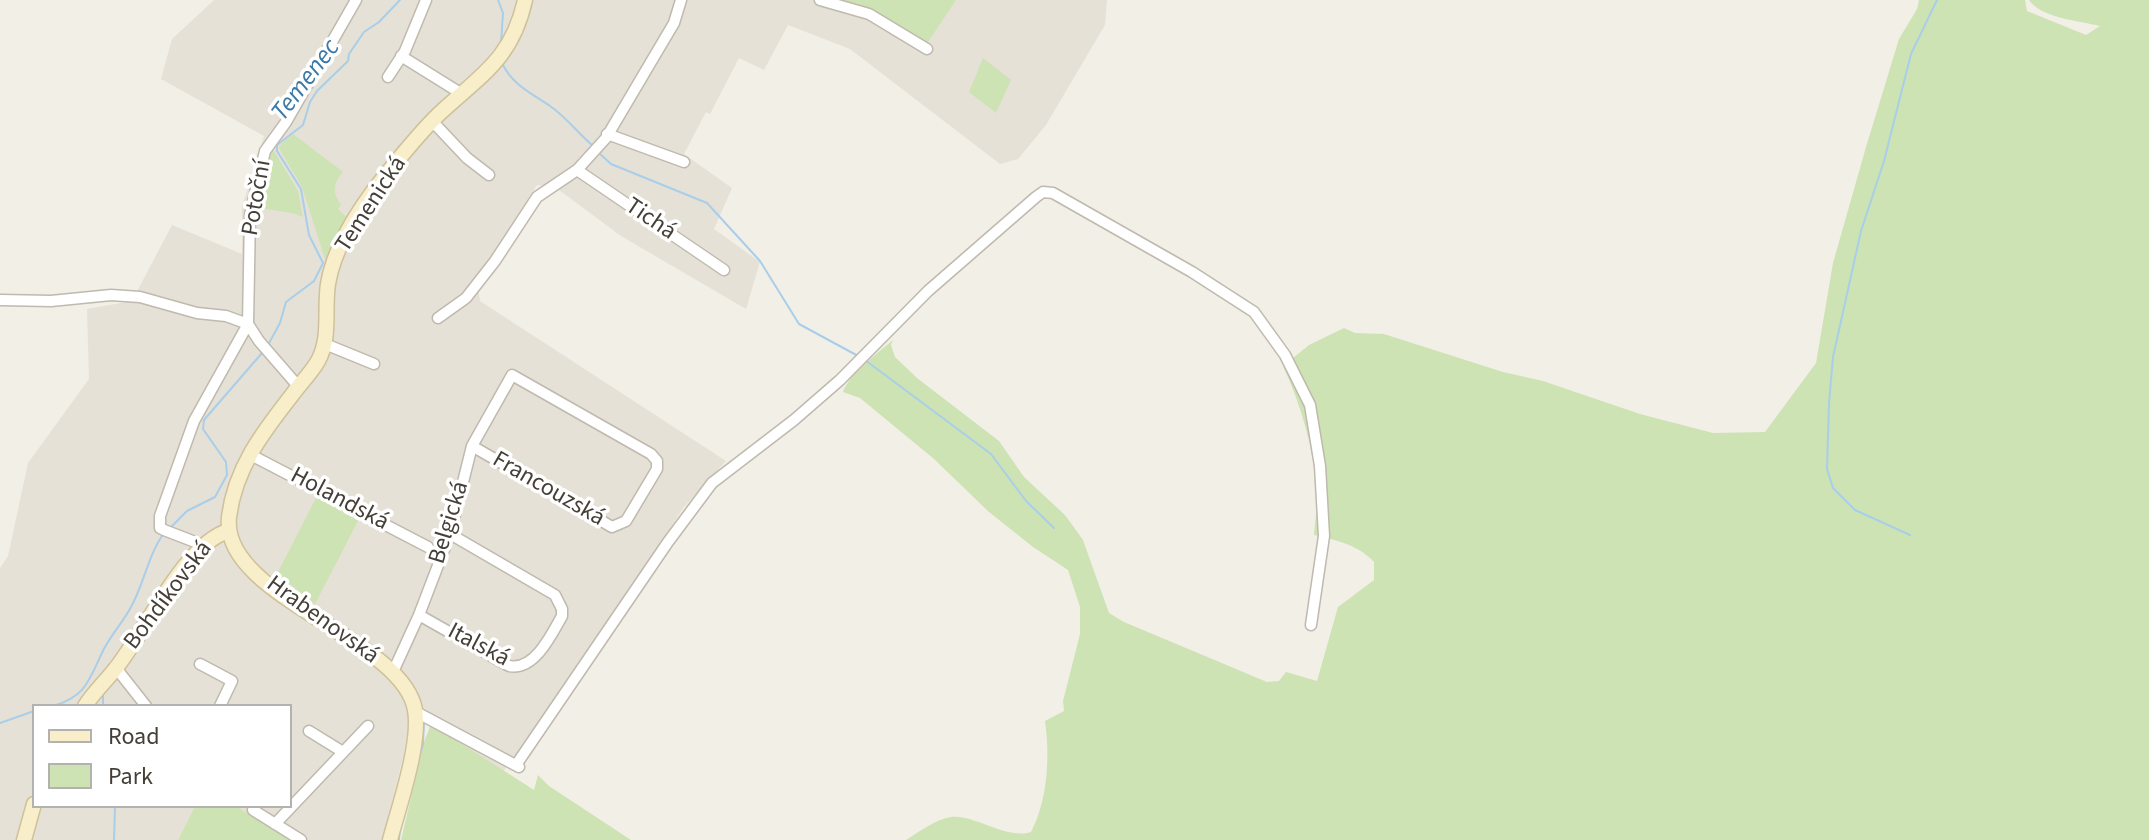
<!DOCTYPE html>
<meta charset="utf-8">
<style>
body{margin:0}
#map{position:relative;width:2149px;height:840px;overflow:hidden;background:#f2efe7;font-family:"Source Sans 3",sans-serif}
canvas{display:block}
.legend{position:absolute;left:32px;top:704px;width:260px;height:104px;box-sizing:border-box;background:#fff;border:2px solid #b4b2af;margin:0;padding:10px 14px;list-style:none;font-size:24px;color:#443f37}
.legend li{display:flex;align-items:center;gap:16px;height:40px}
.legend b{width:40px;border:2px solid #b4b2af}
</style>
<div id="map">
<canvas width="2149" height="840"></canvas>
<ul class="legend">
<li><b style="height:10px;background:#f9eeca"></b>Road</li>
<li><b style="height:22px;background:#cde3b4"></b>Park</li>
</ul>
</div>
<script>
const ctx = document.querySelector('canvas').getContext('2d');
ctx.lineJoin = 'round';
function fill(path, color) {
  ctx.fillStyle = color;
  ctx.fill(path, 'evenodd');
}
function stroke(path, color, width, dash) {
  ctx.strokeStyle = color;
  ctx.lineWidth = width;
  ctx.lineCap = dash ? 'butt' : 'round';
  ctx.setLineDash(dash || []);
  ctx.stroke(path);
}
function write(font, color, halo, rows, align = 'center') {
  ctx.font = font + ' "Source Sans 3",sans-serif';
  ctx.lineWidth = 7;
  ctx.setLineDash([]);
  ctx.textBaseline = 'middle';
  ctx.strokeStyle = halo;
  ctx.fillStyle = color;
  for (const [text, x, y, turn = 0] of rows) {
    ctx.save();
    ctx.translate(x, y);
    ctx.rotate((+turn || 0) * Math.PI / 180);
    ctx.textAlign = isNaN(turn) ? turn : align;
    if (halo) ctx.strokeText(text, 0, 0);
    ctx.fillText(text, 0, 0);
    ctx.restore();
  }
}
const residential = new Path2D(`
 M 214,0 L 1107,0 L 1105,25 L 1046,125 L 1018,159 L 1000,164 L 850,49 L 788,25 L 764,70 L 739,58 L 710,114 L 706,112 L 684,154 L 732,188 L 714,229 L 760,262 L 746,309 L 621,236 L 555,187 L 537,185 L 477,279 L 480,301 L 726,461 L 683,508 L 624,602 L 503,772 L 439,728 L 410,713 L 404,754 L 382,840 L 290,840 L 236,806 L 290,806 L 290,706 L 34,706 L 34,806 L 195,806 L 178,840 L 0,840 L 0,568 L 8,556 L 28,463 L 89,379 L 87,309 L 132,301 L 172,225 L 242,254 L 242,207 L 264,136 L 161,79 L 172,39 Z`);
const green = new Path2D(`
 M 838,0 L 956,0 L 926,45 L 865,8 Z
 M 1919,0 L 2025,0 L 2027,11 L 2086,35 L 2100,26 C 2080,21 2041,18 2029,0 L 2149,0 L 2149,840 L 906,840 C 919,832 936,819 951,817 C 974,814 1007,840 1031,832 C 1048,800 1050,756 1045,721 L 1064,711 L 1063,701 L 1080,634 L 1080,607 L 1068,570 L 1033,547 L 989,512 L 934,459 L 860,398 L 843,392 C 849,374 878,353 893,340 L 891,345 L 895,357 L 917,378 L 999,441 L 1024,477 L 1065,515 L 1083,540 L 1109,613 L 1124,622 L 1267,682 L 1279,681 L 1286,672 L 1317,681 L 1338,607 L 1374,580 L 1374,562 C 1357,544 1338,541 1314,535 C 1315,521 1318,506 1317,492 C 1314,449 1301,405 1283,366 L 1309,345 L 1344,328 L 1355,333 L 1384,334 L 1503,372 L 1543,381 L 1640,414 L 1713,433 L 1765,432 L 1816,363 L 1833,263 L 1866,147 L 1899,39 L 1917,9 Z
 M 983,58 L 1011,80 L 996,113 L 969,92 Z
 M 293,134 L 343,172 C 333,183 332,193 341,205 L 338,209 L 347,218 L 326,262 L 302,187 L 280,150 L 279,146 Z
 M 268,149 L 274,151 L 298,191 L 303,217 L 292,213 L 253,207 Z
 M 318,494 L 360,517 L 315,604 L 277,574 Z
 M 431,724 L 534,790 L 538,775 L 549,786 L 631,840 L 401,840 L 424,742 Z
 M 195,806 L 236,806 L 291,840 L 178,840 Z`);
const stream = new Path2D(`
 M 498,0 L 503,13 L 501,43
 M 503,65 C 514,86 531,93 550,106 C 565,116 578,133 592,145
 M 599,153 L 611,164 L 707,203 L 760,261 L 799,324 L 860,357
 M 268,345 L 280,323 L 286,302 L 314,281 L 323,263 L 309,235 L 301,189 L 277,151 L 277,145 L 303,125 L 310,102 L 317,91 L 348,61 L 349,54 L 364,32 L 379,22 L 400,0
 M 865,360 L 991,454 L 1026,501 L 1054,528
 M 169,529 L 187,511 L 215,497 L 227,475 L 226,462 L 203,429 L 204,420 L 262,353
 M 1910,535 L 1855,510 L 1833,488 L 1827,469 L 1829,403 L 1833,357 L 1861,231 L 1884,161 L 1911,54 L 1937,0
 M 103,695 L 103,706
 M 53,706 C 84,697 88,683 101,655 C 108,638 122,624 131,607 C 144,584 148,555 164,533
 M 0,723 L 34,711
 M 416,769 L 423,744 L 424,722
 M 114,840 L 115,806
 M 399,840 L 400,829`);
const street = new Path2D(`
 M 820,0 L 869,14 L 927,49
 M 401,56 L 462,94
 M 388,77 L 405,51 L 426,0
 M 432,121 L 467,158 L 489,175
 M 607,134 L 684,162
 M 577,170 L 724,270
 M 0,300 L 51,301 L 111,295 L 140,297 L 197,313 L 226,316 L 248,324 L 259,341 L 298,386
 M 438,318 L 466,298 L 495,261 L 537,197 L 577,170 L 606,138 L 674,23 L 681,0
 M 325,344 L 374,364
 M 249,454 L 428,547
 M 203,545 L 164,530 L 160,528 L 160,516 L 194,421 L 248,324 L 250,215 L 265,151 L 286,122 L 356,0
 M 419,615 L 509,666 C 534,671 551,636 562,616 L 562,609 L 555,595 L 450,534
 M 200,664 L 232,681 L 220,706
 M 116,668 L 146,706
 M 392,674 L 419,615 L 450,534 L 472,446 L 512,375 L 651,454 L 657,461 L 657,469 L 626,521 L 612,527 L 472,446
 M 416,712 L 519,767
 M 309,731 L 343,752
 M 516,765 L 668,542 L 712,483 L 794,420 L 840,380 L 928,291 L 1036,197 L 1043,192 L 1053,193 L 1192,272 L 1254,312 L 1285,355 L 1310,405 L 1320,466 L 1324,536 L 1311,625
 M 253,810 L 301,840
 M 275,824 L 368,726`);
const secondary = new Path2D(`
 M 85,706 C 94,692 106,681 116,668 C 145,632 185,544 228,531
 M 24,840 L 34,804
 M 390,840 C 399,806 421,743 415,710 C 403,638 220,597 229,517 C 235,468 263,432 292,395 C 300,384 311,373 318,361 C 331,338 324,309 328,284 C 334,246 361,206 384,177 C 402,155 420,132 440,113 C 481,75 512,59 525,0`);
const streetNames = [
 ["Potoční",258,198,-80],
 ["Temenická",372,205,-57],
 ["Tichá",650,220,34],
 ["Francouzská",548,490,30],
 ["Holandská",339,500,28],
 ["Belgická",450,523,-73],
 ["Bohdíkovská",169,596,-53],
 ["Hrabenovská",322,621,36],
 ["Italská",478,646,28]
];
const waterNames = [
 ["Temenec",307,81,-53]
];
fill(residential, '#e5e1d6');
fill(green, '#cde3b4');
stroke(stream, '#a9cee9', 2);
stroke(street, '#bfb9ae', 13);
stroke(secondary, '#cec19b', 17);
stroke(street, '#fff', 10);
stroke(secondary, '#f9eeca', 14);
write('24px', '#443f37', '#fff', streetNames);
write('italic 26px', '#3a78a6', '#fff', waterNames);
</script>
